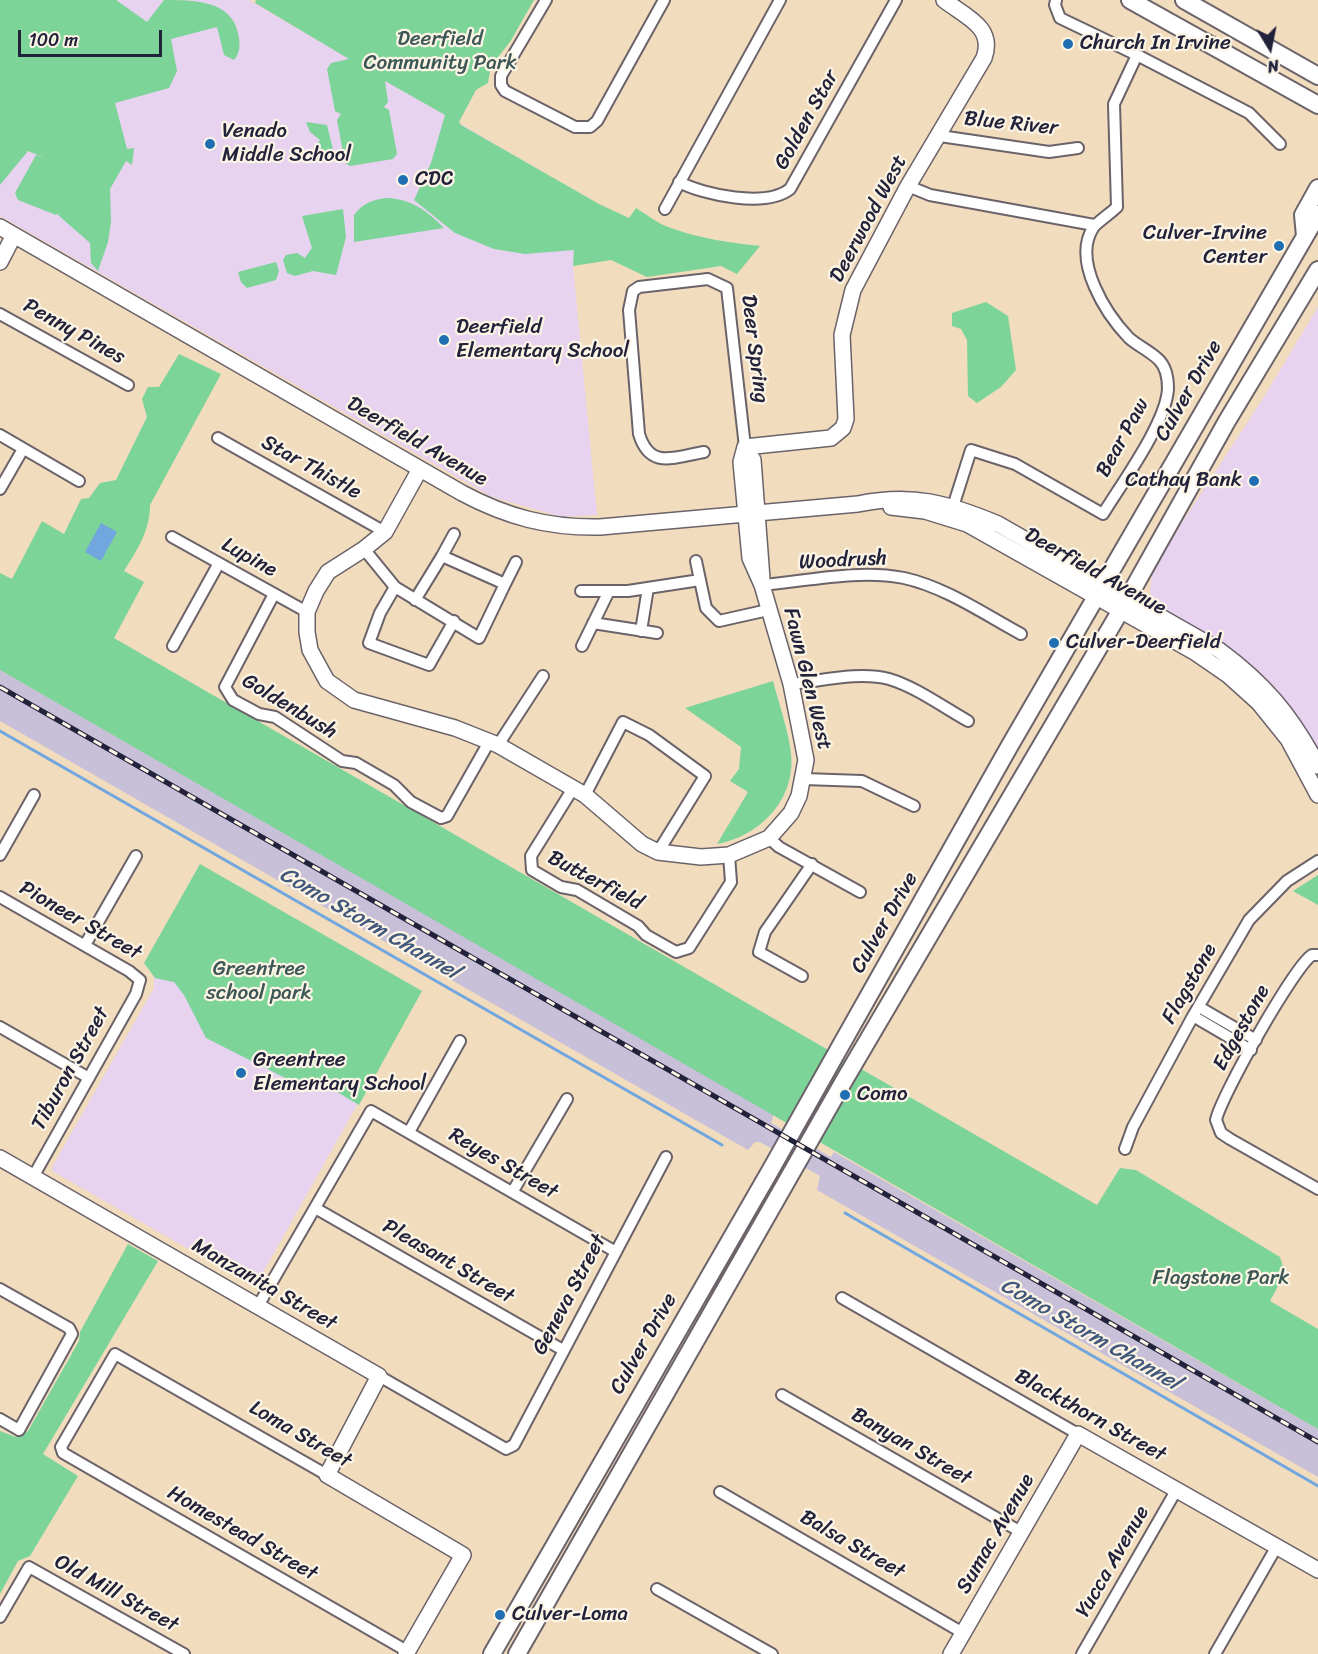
<!DOCTYPE html>
<style>
body{margin:0}
#map{position:relative;width:1318px;height:1654px;overflow:hidden;background:#f2dcbe;font-family:Sriracha,sans-serif}
canvas{display:block}
.north{position:absolute;left:1240px;top:18px;width:60px;height:60px;-webkit-text-stroke:4px #fcf5e5;paint-order:stroke;rotate:170deg;font-size:16px;font-weight:700;line-height:24px;text-align:center;color:#22223b}
.north::after{content:'';display:block;margin:auto;width:21px;height:27px;background:#22223b;clip-path:polygon(50% 0,100% 100%,50% 72%,0 100%)}
.scale{position:absolute;left:18px;top:30px;width:144px;height:27px;box-sizing:border-box;border:3px solid #22223b;border-top:0;padding-left:8px;font-size:18px;line-height:21px;white-space:nowrap;color:#22223b;-webkit-text-stroke:4px #fcf5e5;paint-order:stroke}
</style>
<div id="map">
<canvas width="1318" height="1654"></canvas>
<div class="north">N</div>
<div class="scale">100 m</div>
</div>
<script>
const ctx = document.querySelector('canvas').getContext('2d');
ctx.lineJoin = 'round';
function fill(path, color) {
  ctx.fillStyle = color;
  ctx.fill(path, 'evenodd');
}
function stroke(path, color, width, dash) {
  ctx.strokeStyle = color;
  ctx.lineWidth = width;
  ctx.lineCap = dash ? 'butt' : 'round';
  ctx.setLineDash(dash || []);
  ctx.stroke(path);
}
function write(font, color, halo, rows, align = 'center') {
  ctx.font = font + ' Sriracha,sans-serif';
  ctx.lineWidth = 4.5;
  ctx.setLineDash([]);
  ctx.textBaseline = 'middle';
  ctx.strokeStyle = halo;
  ctx.fillStyle = color;
  for (const [text, x, y, turn = 0] of rows) {
    ctx.save();
    ctx.translate(x, y);
    ctx.rotate((+turn || 0) * Math.PI / 180);
    ctx.textAlign = isNaN(turn) ? turn : align;
    if (halo) ctx.strokeText(text, 0, 0);
    ctx.fillText(text, 0, 0);
    ctx.restore();
  }
}
const built = new Path2D(`
 M 0,0 L 249,0 L 592,201 L 578,216 L 573,266 L 597,515 L 562,517 L 492,497 L 0,216 Z
 M 1318,307 L 1318,750 L 1275,687 L 1226,646 L 1162,609 L 1151,597 L 1150,589 L 1152,575 L 1181,524 L 1262,400 Z
 M 200,864 L 393,1041 L 257,1283 L 253,1286 L 52,1171 L 52,1167 L 154,988 L 154,972 Z`);
const industrial = new Path2D(`
 M 0,670 L 774,1114 L 771,1123 L 831,1157 L 834,1152 L 1318,1429 L 1318,1477 L 817,1190 L 820,1176 L 760,1142 L 755,1142 L 748,1150 L 0,721 Z`);
const green = new Path2D(`
 M 0,0 L 116,0 L 147,22 L 164,0 C 193,0 231,0 238,33 C 240,43 241,52 234,60 L 224,55 L 217,27 L 171,39 L 177,71 L 169,88 L 115,103 L 127,149 L 134,148 L 132,165 L 126,161 L 110,189 L 111,222 L 108,242 L 98,271 L 91,263 L 90,243 L 58,215 L 59,213 L 56,215 L 18,200 L 15,193 L 36,155 L 45,158 L 28,151 L 0,185 Z
 M 256,0 L 534,0 L 510,42 L 491,66 L 488,83 L 476,90 L 459,122 L 461,125 L 599,204 L 629,218 L 636,208 C 646,214 657,223 668,227 C 697,238 730,243 760,246 L 737,274 L 721,266 L 647,277 L 611,260 L 573,266 L 574,250 L 525,254 L 494,249 L 455,233 L 414,200 L 431,163 L 445,115 L 385,81 L 388,102 L 384,107 L 389,110 L 397,154 L 393,159 L 350,166 L 345,163 L 337,120 L 341,114 L 335,111 L 327,69 L 331,63 L 349,59 L 255,3 Z
 M 306,122 L 327,125 L 335,158 L 332,162 L 317,144 L 320,140 L 310,132 Z
 M 387,198 C 412,199 427,211 444,228 L 354,242 L 354,215 C 363,203 372,200 387,198 Z
 M 343,209 L 346,237 L 336,275 L 313,271 L 295,276 L 287,273 L 283,260 L 286,255 L 297,253 L 305,258 L 312,248 L 302,216 Z
 M 276,262 L 279,271 L 276,280 L 247,288 L 241,282 L 238,272 Z
 M 986,302 L 1008,316 L 1016,370 L 1001,387 L 977,403 L 968,396 L 967,340 L 961,329 L 952,326 L 952,313 Z
 M 179,354 L 221,374 L 150,505 C 150,531 137,550 124,571 L 144,582 L 114,638 L 1097,1205 L 1120,1168 L 1136,1170 L 1280,1257 L 1285,1273 L 1270,1301 L 1318,1329 L 1318,1429 L 0,670 L 0,573 L 12,579 L 42,521 L 64,534 L 81,499 L 89,498 L 100,483 L 116,480 L 147,417 L 142,399 L 148,387 L 159,387 Z
 M 773,681 C 779,704 788,729 791,753 C 796,800 760,836 717,844 L 748,792 L 730,781 L 739,769 L 741,747 L 685,708 Z
 M 200,864 L 422,991 L 359,1105 L 327,1086 L 299,1085 L 206,1038 L 184,995 L 174,982 L 155,978 L 144,963 Z
 M 1318,875 L 1318,905 L 1293,891 Z
 M 128,1244 L 158,1261 L 43,1454 L 78,1476 L 30,1556 L 18,1561 L 0,1594 L 0,1431 L 16,1437 L 28,1431 L 79,1341 L 80,1332 Z`);
const water = new Path2D(`
 M 101,523 L 117,532 L 101,561 L 85,552 Z`);
const stream = new Path2D(`
 M 0,731 L 722,1145
 M 845,1213 L 1318,1486`);
const street = new Path2D(`
 M 546,0 L 501,76 L 501,85 L 505,91 L 575,127 L 590,127 L 597,121 L 664,0
 M 1137,55 L 1249,113 L 1280,144
 M 940,136 L 1049,152 L 1078,148
 M 679,182 C 704,195 766,208 790,189 L 896,0
 M 908,186 L 930,195 L 1094,225
 M 665,209 L 780,0
 M 0,314 L 128,385
 M 0,435 L 79,481
 M 218,438 L 385,532
 M 704,452 C 674,457 650,470 639,434 L 629,310 L 633,291 L 639,287 L 708,279 L 727,288 L 745,447
 M 0,489 L 23,449
 M 951,513 L 971,450 L 1015,464 L 1103,514 C 1122,483 1166,423 1168,389 C 1168,380 1166,367 1159,360 C 1150,351 1138,346 1129,338 C 1106,314 1072,261 1093,228 C 1096,223 1111,213 1117,207 L 1114,104 L 1137,55 L 1060,18 L 1055,5 L 1056,0
 M 172,537 L 307,612
 M 364,549 L 395,587 L 479,638 L 505,584 L 442,556 L 415,600
 M 442,556 L 454,534
 M 696,561 L 700,580
 M 505,584 L 516,562
 M 762,585 C 808,581 858,569 904,578 C 945,587 984,614 1021,634
 M 395,587 L 380,613 L 369,643 L 429,665 L 454,621
 M 581,591 L 628,591 L 700,580 L 706,608 L 719,621 L 768,610
 M 274,594 L 225,687 L 233,700 L 259,714 L 275,717 L 342,761 L 356,763 L 394,785 L 411,802 L 441,818 L 447,816 L 489,742
 M 593,623 L 657,633
 M 641,631 L 648,588
 M 173,646 L 219,563
 M 582,646 L 609,591
 M 791,684 C 821,681 859,671 889,679 C 916,687 943,707 968,721
 M 498,745 L 543,676
 M 804,779 L 862,781 L 914,806
 M 572,790 L 531,856 L 532,870 L 561,887 L 577,890 L 638,926 L 646,935 L 676,952 L 689,948 L 731,882 L 729,855
 M 585,795 L 623,722 L 649,735 L 705,776 L 658,852
 M 769,838 L 779,847 L 860,892
 M 0,855 L 34,795
 M 0,897 L 129,971 L 140,980 L 136,994 L 33,1177
 M 85,945 L 136,856
 M 1318,955 L 1312,955 C 1294,967 1221,1096 1216,1120 L 1221,1133 L 1230,1139 L 1318,1189
 M 802,976 L 759,952 L 765,932 L 812,864
 M 1199,1007 L 1256,1040
 M 1193,1016 L 1251,1050
 M 0,1027 L 89,1078
 M 409,1132 L 460,1041
 M 1125,1149 L 1133,1127 L 1193,1016 L 1249,920 L 1287,881 L 1318,861
 M 513,1191 L 567,1099
 M 315,1208 L 563,1350
 M 0,1289 L 69,1328 L 72,1334 L 19,1430 L 0,1419
 M 842,1298 L 1078,1434
 M 258,1306 L 371,1111 L 616,1252
 M 379,1376 L 506,1449 L 514,1445 L 666,1157
 M 782,1395 L 1021,1532
 M 327,1475 L 115,1354 L 61,1447 L 63,1453 L 407,1651
 M 720,1492 L 963,1633
 M 657,1589 L 772,1654
 M 0,1617 L 29,1567 L 184,1654
 M 1082,1654 L 1177,1489
 M 1215,1654 L 1277,1546`);
const secondary = new Path2D(`
 M 0,227 L 462,493 C 507,517 548,528 600,527 L 858,504 C 912,493 948,503 998,524 L 1219,650 C 1265,684 1291,715 1318,766
 M 0,262 L 14,235
 M 745,447 L 831,438 L 843,428 L 846,419 L 842,335 L 853,290 L 908,186 L 984,58 C 995,27 966,17 944,0
 M 745,447 L 753,460 L 762,579
 M 420,469 L 385,532 L 364,549 L 328,572 L 316,591 L 307,612 L 307,632 L 310,650 L 327,681 L 354,700 L 455,728 L 498,745 L 585,795 L 642,844 L 658,852 L 701,857 L 729,855 L 769,838 L 791,813 L 799,796 L 806,760 L 791,684 L 762,585 L 750,558 L 741,462 L 745,447
 M 891,507 L 925,511 L 967,524 L 1196,653 L 1228,675 L 1259,703 L 1288,739 L 1318,795
 M 0,1158 L 379,1376 L 327,1475 L 463,1555 L 406,1654
 M 951,1654 L 1078,1434 L 1318,1570`);
const primary = new Path2D(`
 M 1130,0 L 1318,105
 M 1184,0 L 1318,76
 M 1305,236 L 1303,215 L 1318,188
 M 492,1654 L 770,1171 L 1009,747 L 1318,214
 M 517,1654 L 845,1079 L 1128,598 L 1227,421 L 1318,270`);
const rail = new Path2D(`
 M 0,687 L 1318,1442`);
const markers = [
 [1068,44,6,"#1f6fb2"],
 [210,144,6,"#1f6fb2"],
 [403,180,6,"#1f6fb2"],
 [1279,246,6,"#1f6fb2"],
 [444,340,6,"#1f6fb2"],
 [1254,481,6,"#1f6fb2"],
 [1054,643,6,"#1f6fb2"],
 [241,1073,6,"#1f6fb2"],
 [845,1095,6,"#1f6fb2"],
 [500,1615,6,"#1f6fb2"]
];
const parkNames = [
 ["Deerfield",440,40],
 ["Community Park",440,64],
 ["Greentree",259,970],
 ["school park",259,994],
 ["Flagstone Park",1221,1279]
];
const poiNames = [
 ["Church In Irvine",1080,44],
 ["Venado",222,132],
 ["Middle School",222,156],
 ["CDC",415,180],
 ["Culver-Irvine",1267,234,"right"],
 ["Center",1267,258,"right"],
 ["Deerfield",456,328],
 ["Elementary School",456,352],
 ["Cathay Bank",1242,481,"right"],
 ["Culver-Deerfield",1066,643],
 ["Greentree",253,1061],
 ["Elementary School",253,1085],
 ["Como",857,1095],
 ["Culver-Loma",512,1615]
];
const streetNames = [
 ["Golden Star",807,120,-61],
 ["Blue River",1011,124,6],
 ["Deerwood West",869,219,-62],
 ["Penny Pines",74,332,29],
 ["Deer Spring",754,349,83],
 ["Culver Drive",1189,391,-60],
 ["Bear Paw",1123,438,-61],
 ["Deerfield Avenue",417,442,30],
 ["Star Thistle",311,468,29],
 ["Lupine",249,558,29],
 ["Woodrush",843,561,-3],
 ["Deerfield Avenue",1095,572,29],
 ["Fawn Glen West",807,679,76],
 ["Goldenbush",289,707,31],
 ["Butterfield",595,881,28],
 ["Pioneer Street",80,921,30],
 ["Culver Drive",885,923,-60],
 ["Flagstone",1190,984,-60],
 ["Edgestone",1242,1028,-61],
 ["Tiburon Street",71,1069,-61],
 ["Reyes Street",503,1164,30],
 ["Pleasant Street",448,1262,30],
 ["Manzanita Street",264,1285,30],
 ["Geneva Street",570,1295,-62],
 ["Culver Drive",644,1344,-60],
 ["Blackthorn Street",1090,1416,29],
 ["Loma Street",300,1435,30],
 ["Banyan Street",911,1447,30],
 ["Homestead Street",242,1534,30],
 ["Sumac Avenue",996,1534,-60],
 ["Balsa Street",852,1545,30],
 ["Yucca Avenue",1113,1562,-60],
 ["Old Mill Street",116,1594,29]
];
const waterNames = [
 ["Como Storm Channel",369,924,30],
 ["Como Storm Channel",1090,1335,30]
];
fill(built, '#e7d2ef');
fill(industrial, '#c8bfd8');
fill(green, '#7cd499');
fill(water, '#71a6de');
stroke(stream, '#71a6de', 3);
stroke(street, '#6b6369', 14);
stroke(secondary, '#6b6369', 18);
stroke(primary, '#6b6369', 20);
stroke(street, '#fff', 10);
stroke(secondary, '#fff', 15);
stroke(primary, '#fff', 16);
stroke(rail, '#22223b', 5);
stroke(rail, '#fcf5e5', 3, [9]);
for (const [x, y, r, color] of markers) {
  const dot = new Path2D();
  dot.arc(x, y, r, 0, 2 * Math.PI);
  ctx.fillStyle = color;
  ctx.fill(dot);
  stroke(dot, '#fcf5e5', 2);
}
write('21px', '#3d5757', '#fcf5e5', parkNames);
write('21px', '#22223b', '#fcf5e5', poiNames, 'left');
write('21px', '#22223b', '#fcf5e5', streetNames);
write('italic 22px', '#42577c', '#fcf5e5', waterNames);
</script>
